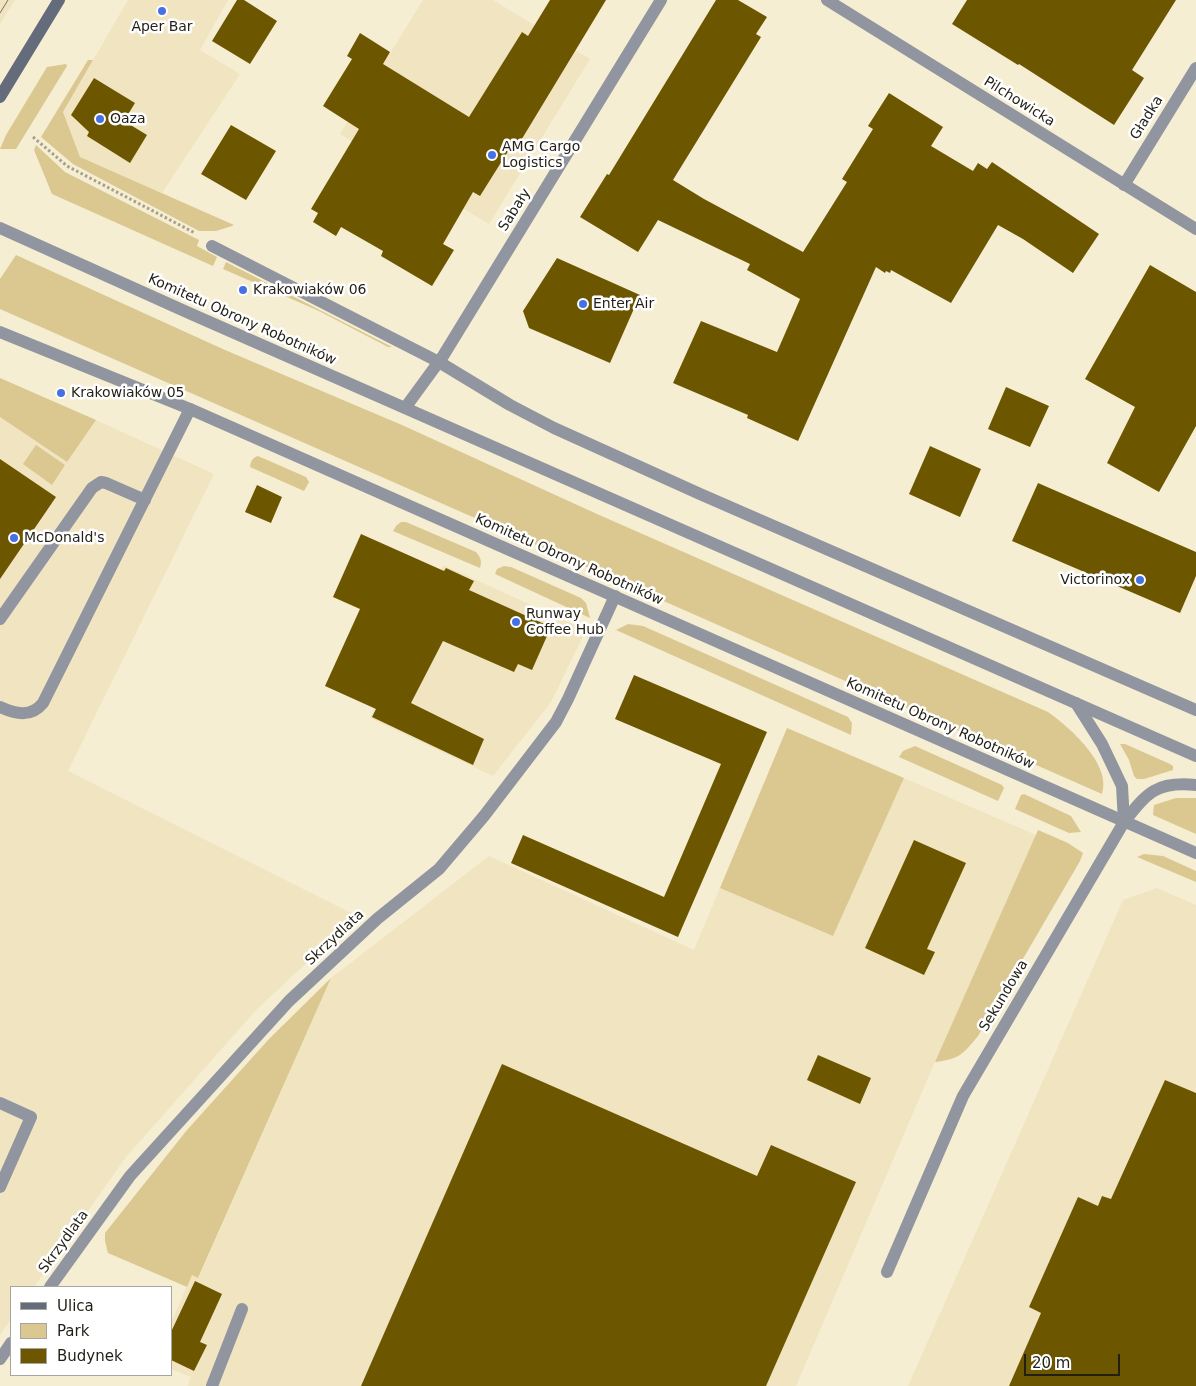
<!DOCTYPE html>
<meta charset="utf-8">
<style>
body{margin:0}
#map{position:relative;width:1196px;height:1386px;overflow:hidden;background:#f6eed2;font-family:"DejaVu Sans",sans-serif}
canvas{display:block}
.legend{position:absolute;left:10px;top:1286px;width:162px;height:90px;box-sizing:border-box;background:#fff;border:1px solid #a7a5a1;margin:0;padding:6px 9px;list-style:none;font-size:15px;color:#221f15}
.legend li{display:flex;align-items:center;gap:10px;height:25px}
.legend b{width:25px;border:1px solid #a7a5a1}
.scale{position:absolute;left:1024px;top:1354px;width:96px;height:22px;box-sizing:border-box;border:2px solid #221f15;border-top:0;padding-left:6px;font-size:15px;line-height:18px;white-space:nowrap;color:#221f15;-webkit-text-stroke:4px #fff;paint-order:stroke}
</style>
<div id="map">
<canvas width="1196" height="1386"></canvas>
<ul class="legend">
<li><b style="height:6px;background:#646b7a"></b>Ulica</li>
<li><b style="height:14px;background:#dac890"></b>Park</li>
<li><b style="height:14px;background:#6c5700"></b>Budynek</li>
</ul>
<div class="scale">20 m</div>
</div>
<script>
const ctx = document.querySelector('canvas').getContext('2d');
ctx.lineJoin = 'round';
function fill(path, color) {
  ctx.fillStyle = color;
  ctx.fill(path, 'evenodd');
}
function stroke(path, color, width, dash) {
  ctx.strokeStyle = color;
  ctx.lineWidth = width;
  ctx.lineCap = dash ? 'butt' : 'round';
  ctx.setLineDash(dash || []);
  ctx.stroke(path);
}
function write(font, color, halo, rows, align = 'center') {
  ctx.font = font + ' "DejaVu Sans",sans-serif';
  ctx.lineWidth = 5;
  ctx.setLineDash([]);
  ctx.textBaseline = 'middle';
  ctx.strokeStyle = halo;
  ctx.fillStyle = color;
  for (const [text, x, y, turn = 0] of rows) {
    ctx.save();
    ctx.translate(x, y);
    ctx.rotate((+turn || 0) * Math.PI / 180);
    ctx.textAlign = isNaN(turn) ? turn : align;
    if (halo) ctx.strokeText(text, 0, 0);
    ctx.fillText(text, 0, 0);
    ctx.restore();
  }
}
const built = new Path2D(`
 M 0,0 L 15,0 L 0,24 Z
 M 128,0 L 228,0 L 200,50 L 240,74 L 162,193 L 80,157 L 63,112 Z
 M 423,0 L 493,0 L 590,59 L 489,224 L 340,134 Z
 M 0,417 L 67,462 L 96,420 L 214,474 L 68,771 L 357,916 L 257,1009 L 126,1157 L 34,1287 L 11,1287 L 11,1319 L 0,1335 Z
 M 443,565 L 586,630 L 551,702 L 493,776 L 370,718 Z
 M 904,778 L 1036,835 L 935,1062 L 796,1386 L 188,1386 L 191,1377 L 171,1369 L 171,1323 L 192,1275 L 199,1277 L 331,978 L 489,856 L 694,950 L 720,888 L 833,936 Z
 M 1157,888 L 1196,905 L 1196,1386 L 908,1386 L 1123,900 Z`);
const green = new Path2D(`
 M 88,60 L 93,60 L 63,112 L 80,157 L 234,225 L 232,226 L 216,231 L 199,231 L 73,164 L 41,137 Z
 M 66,64 L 67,66 L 16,149 L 0,149 L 6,135 L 47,67 Z
 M 36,145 L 65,172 L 199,240 L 197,246 L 217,257 L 213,266 L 52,194 L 34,150 Z
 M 16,255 L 225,350 L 402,425 L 597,514 L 1048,712 C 1069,727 1112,764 1102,794 L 0,309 L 0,279 Z
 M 226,262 L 392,347 L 388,347 L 319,311 L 223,269 Z
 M 0,378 L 96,420 L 67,462 L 0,417 Z
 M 36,445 L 65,465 L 52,485 L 23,464 Z
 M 258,456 L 306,477 L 309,482 L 304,491 L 250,467 C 251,461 252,458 258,456 Z
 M 401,522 L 406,522 L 476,552 C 481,558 482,561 480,568 L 393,531 L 396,526 Z
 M 504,566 L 511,567 L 581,598 L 586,603 L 590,618 L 495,574 L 497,569 Z
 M 628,624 L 643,626 L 848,717 L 852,723 L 851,735 L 616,630 Z
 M 787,728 L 904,778 L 833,936 L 720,888 Z
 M 1120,744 L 1125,744 L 1170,764 L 1173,766 L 1173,770 L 1144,779 L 1137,779 L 1134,776 L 1129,760 Z
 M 915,746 L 1002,785 L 1004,788 L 998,801 L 899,757 L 903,751 Z
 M 1024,794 L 1071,816 L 1081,832 L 1069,833 L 1015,809 L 1021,795 Z
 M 1176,798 L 1196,798 L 1196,834 L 1153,815 L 1154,805 Z
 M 1038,830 L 1068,843 L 1083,853 L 1080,861 L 978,1036 C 963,1054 960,1059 935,1062 Z
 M 1144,854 L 1163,856 L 1196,871 L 1196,882 L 1137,857 Z
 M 331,978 L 198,1278 L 192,1275 L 187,1287 L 108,1253 L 105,1241 L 105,1233 L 187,1130 L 269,1039 Z`);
const building = new Path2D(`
 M 237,0 L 244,0 L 277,21 L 250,64 L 212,41 Z
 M 550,0 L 606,0 L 517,147 L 512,145 L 480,196 L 473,192 L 443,244 L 454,250 L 432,286 L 381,256 L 383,251 L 341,227 L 336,236 L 313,222 L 318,213 L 311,209 L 359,129 L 323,106 L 352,59 L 347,56 L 360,33 L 390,52 L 383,64 L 469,117 L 522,32 L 528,36 Z
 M 716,0 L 738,0 L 767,17 L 756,34 L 761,37 L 673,180 L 704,199 L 803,252 L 847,182 L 842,179 L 873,129 L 868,126 L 889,93 L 943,127 L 931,146 L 973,171 L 978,163 L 987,169 L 992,162 L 1099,234 L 1073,273 L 1023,239 L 998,225 L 951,303 L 891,270 L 890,273 L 886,271 L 885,273 L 876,267 L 798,441 L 747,418 L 748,415 L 673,383 L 701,321 L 777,352 L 800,299 L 747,270 L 750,264 L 658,220 L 638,252 L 580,217 L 607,174 L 609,175 Z
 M 967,0 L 1176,0 L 1132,70 L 1144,78 L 1114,125 L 1019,64 L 1018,65 L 952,24 Z
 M 94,78 L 135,103 L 124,121 L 147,135 L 130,163 L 87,136 L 89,132 L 71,115 Z
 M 231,125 L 276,151 L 246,200 L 201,174 Z
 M 557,258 L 640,295 L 610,363 L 529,328 L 523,311 Z
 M 1150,265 L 1196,292 L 1196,426 L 1159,492 L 1107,463 L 1135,407 L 1085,379 Z
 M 1006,387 L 1049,406 L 1030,447 L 988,429 Z
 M 930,446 L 981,469 L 960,517 L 909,494 Z
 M 0,459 L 56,497 L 0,579 Z
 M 1038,483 L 1196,552 L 1196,576 L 1180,613 L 1012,541 Z
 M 257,485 L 282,497 L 271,523 L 245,512 Z
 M 361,534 L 444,571 L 446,568 L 474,581 L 469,590 L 551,627 L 532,670 L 518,664 L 514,672 L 443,641 L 411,703 L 484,739 L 473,765 L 372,717 L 376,709 L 325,686 L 360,609 L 333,597 Z
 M 634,675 L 767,732 L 678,937 L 511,863 L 523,835 L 664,897 L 721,764 L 615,719 Z
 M 914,840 L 966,863 L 927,949 L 935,952 L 924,975 L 865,948 Z
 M 818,1055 L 871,1078 L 860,1104 L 807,1080 Z
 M 502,1064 L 757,1176 L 771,1145 L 856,1182 L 766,1386 L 361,1386 Z
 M 1165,1080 L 1196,1093 L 1196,1386 L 1009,1386 L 1041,1313 L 1029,1307 L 1078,1197 L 1098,1206 L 1102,1196 L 1111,1199 Z
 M 195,1281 L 222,1294 L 200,1342 L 207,1345 L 194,1371 L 171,1360 L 171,1332 Z`);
const path = new Path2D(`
 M 33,137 L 67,166 L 195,233`);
const service = new Path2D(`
 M 212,246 L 439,362 L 510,405 L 554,428 L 700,494 L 1196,710
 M 0,619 L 92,488 L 101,482 L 106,483 L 145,500
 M 0,707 C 15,714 31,718 43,703 L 190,409
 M 0,1103 L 31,1117 L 0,1187
 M 212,1386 L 242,1309`);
const minor = new Path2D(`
 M 827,0 L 1196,229
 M 1124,185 L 1196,68
 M 405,408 L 443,356 L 661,0
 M 1076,703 L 1102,744 L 1122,786 L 1124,822
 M 887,1272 L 963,1096 L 1124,822 C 1147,793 1156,781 1196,785
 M 50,1287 L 130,1176 L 289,1001 L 377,919 L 439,869 L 484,816 L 556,722 L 568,699 L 615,596
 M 0,1359 L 11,1343`);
const tertiary = new Path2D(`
 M 0,228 L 189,313 L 1196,756
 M 0,332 L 190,409 L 1196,853`);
const secondary = new Path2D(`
 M 0,97 L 59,0`);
const tram = new Path2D(`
 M 0,13 L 8,0`);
const markers = [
 [162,11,5,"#4671e3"],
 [100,119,5,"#4671e3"],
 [492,155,5,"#4671e3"],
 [243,290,5,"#4671e3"],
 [583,304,5,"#4671e3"],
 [61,393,5,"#4671e3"],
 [14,538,5,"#4671e3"],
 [1140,580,5,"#4671e3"],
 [516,622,5,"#4671e3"]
];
const poiNames = [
 ["Aper Bar",162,27,"center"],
 ["Oaza",110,119],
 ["AMG Cargo",502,147],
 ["Logistics",502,163],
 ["Krakowiaków 06",253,290],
 ["Enter Air",593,304],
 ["Krakowiaków 05",71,393],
 ["McDonald's",24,538],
 ["Victorinox",1130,580,"right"],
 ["Runway",526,614],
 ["Coffee Hub",526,630]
];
const streetNames = [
 ["Pilchowicka",1019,102,32],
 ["Gładka",1147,118,-58],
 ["Sabały",515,210,-58],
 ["Komitetu Obrony Robotników",242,320,24],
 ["Komitetu Obrony Robotników",569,560,24],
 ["Komitetu Obrony Robotników",940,724,24],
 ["Skrzydlata",335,938,-43],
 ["Sekundowa",1004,996,-59],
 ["Skrzydlata",64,1242,-54]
];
fill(built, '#f0e4c1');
fill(green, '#dac890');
fill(building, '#6c5700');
stroke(path, '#a6a08b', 3, [2.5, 2.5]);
stroke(service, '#9095a0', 12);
stroke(minor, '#9095a0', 12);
stroke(tertiary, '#9095a0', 12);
stroke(secondary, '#646b7a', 12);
stroke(tram, '#777260', 1);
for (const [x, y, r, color] of markers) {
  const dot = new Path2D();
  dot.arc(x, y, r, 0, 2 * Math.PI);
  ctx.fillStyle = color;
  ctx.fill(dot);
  stroke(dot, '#fff', 2);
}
write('14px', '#221f15', '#fff', poiNames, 'left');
write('14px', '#221f15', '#fff', streetNames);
</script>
